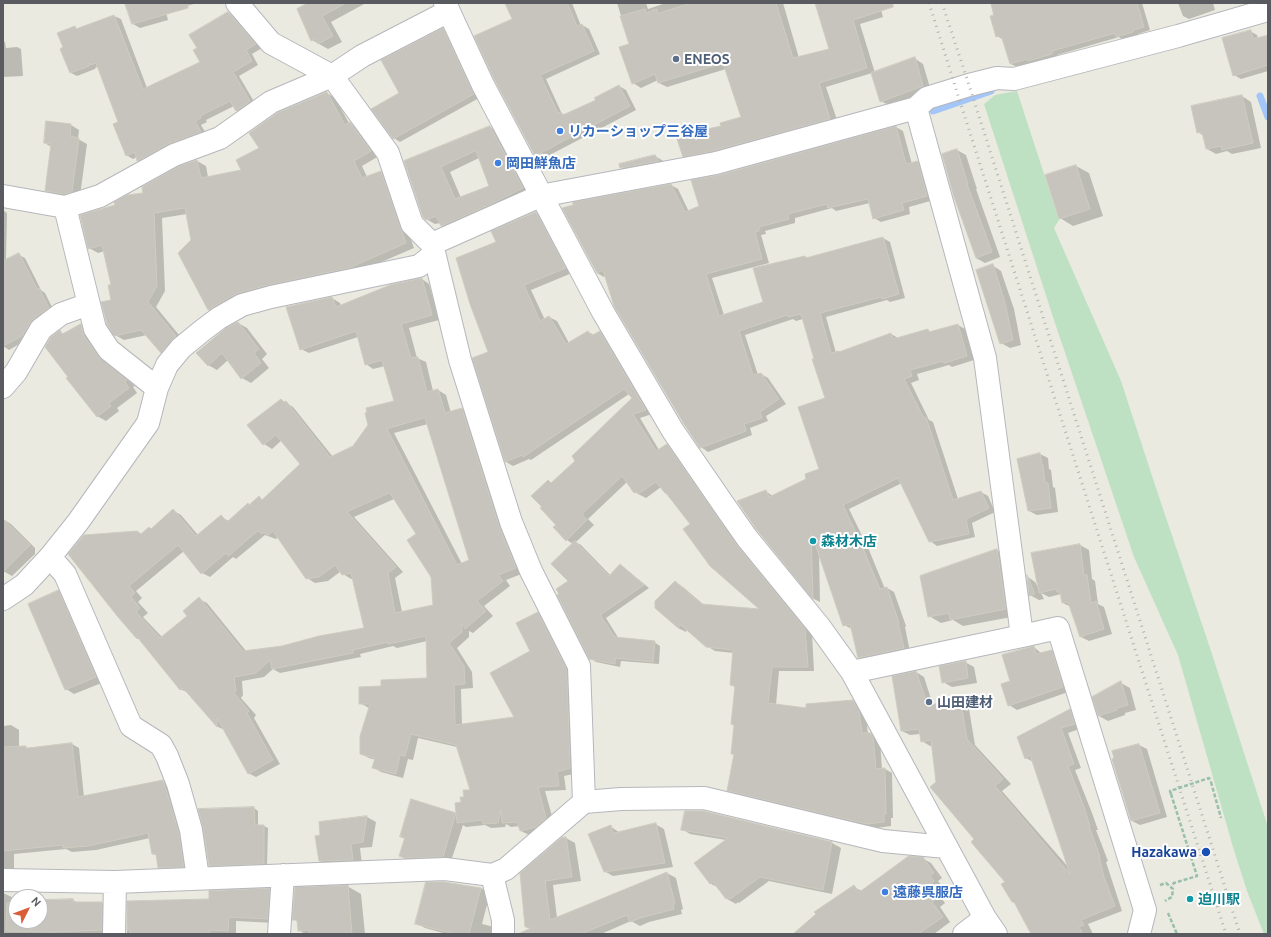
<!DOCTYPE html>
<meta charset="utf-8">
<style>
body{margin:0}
#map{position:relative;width:1271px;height:937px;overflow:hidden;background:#eaeae0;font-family:Ubuntu,sans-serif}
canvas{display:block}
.frame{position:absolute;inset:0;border:4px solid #595b60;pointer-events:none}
.north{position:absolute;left:8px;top:889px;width:40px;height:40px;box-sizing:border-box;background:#fff;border:1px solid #bdbdbf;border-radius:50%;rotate:48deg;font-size:11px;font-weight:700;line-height:16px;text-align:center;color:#595b60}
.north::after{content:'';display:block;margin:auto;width:14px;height:18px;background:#d95d37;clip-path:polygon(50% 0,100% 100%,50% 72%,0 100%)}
</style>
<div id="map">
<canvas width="1271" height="937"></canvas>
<div class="frame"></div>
<div class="north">N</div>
</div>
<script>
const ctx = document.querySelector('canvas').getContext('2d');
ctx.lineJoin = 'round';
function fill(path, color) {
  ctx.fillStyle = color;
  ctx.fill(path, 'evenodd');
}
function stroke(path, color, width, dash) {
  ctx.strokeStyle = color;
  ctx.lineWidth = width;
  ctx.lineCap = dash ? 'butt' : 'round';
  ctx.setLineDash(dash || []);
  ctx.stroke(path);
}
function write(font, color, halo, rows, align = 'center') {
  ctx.font = font + ' Ubuntu,"Noto Sans JP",sans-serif';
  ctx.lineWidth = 4;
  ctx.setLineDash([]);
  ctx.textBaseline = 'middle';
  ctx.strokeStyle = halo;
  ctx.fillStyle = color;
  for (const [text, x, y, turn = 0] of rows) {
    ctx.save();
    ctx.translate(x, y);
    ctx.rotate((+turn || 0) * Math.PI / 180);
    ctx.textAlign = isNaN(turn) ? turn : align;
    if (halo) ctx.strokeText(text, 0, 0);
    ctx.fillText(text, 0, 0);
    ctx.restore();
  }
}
const green = new Path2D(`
 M 1017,91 L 1059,220 L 1054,228 L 1121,381 L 1156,488 L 1211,651 L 1268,827 L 1268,934 L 1264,934 L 1247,891 L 1233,847 L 1178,655 L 1134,557 L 1054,320 L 984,104 L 995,95 Z`);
const shadow = new Path2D(`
 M 126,3 L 197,3 L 166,12 L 168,20 L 140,28 L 133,24 Z
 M 310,3 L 366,3 L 331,22 L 342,42 L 328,49 L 312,40 Z
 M 506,3 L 572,3 L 581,26 L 582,25 L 589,29 L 600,54 L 546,79 L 562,114 L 565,115 L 597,101 L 619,86 L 626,90 L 636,110 L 542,159 L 536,156 L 495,79 L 513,19 Z
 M 617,3 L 646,3 L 648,9 L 666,3 L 783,3 L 799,58 L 830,50 L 816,3 L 879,3 L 883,17 L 860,24 L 875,73 L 914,58 L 923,64 L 931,91 L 890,106 L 881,101 L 872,73 L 826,87 L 838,123 L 692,161 L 683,156 L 722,127 L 743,117 L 726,69 L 667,87 L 659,83 L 658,80 L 641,88 L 633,83 L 630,44 Z
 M 991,3 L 1142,3 L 1150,30 L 1138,34 L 1139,35 L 1123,40 L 1119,37 L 1057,55 L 1058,57 L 1035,64 L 1032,63 L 1017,67 L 1011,64 L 1004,40 L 997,36 Z
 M 1178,3 L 1213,3 L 1215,10 L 1189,19 L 1183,16 Z
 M 228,13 L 235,17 L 262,48 L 252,54 L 258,65 L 239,76 L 256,105 L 243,114 L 237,111 L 234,106 L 206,120 L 207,122 L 201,125 L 207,135 L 144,164 L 138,161 L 137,157 L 133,159 L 126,155 L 120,122 L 99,68 L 96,67 L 95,69 L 77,76 L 71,73 L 64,48 L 74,27 L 78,29 L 114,16 L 121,19 L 147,88 L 202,62 Z
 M 443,29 L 449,33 L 479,98 L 400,142 L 394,138 L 400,93 Z
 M 1250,31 L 1257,35 L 1258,39 L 1268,36 L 1268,71 L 1241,79 L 1234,75 Z
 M 3,41 L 5,42 L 6,48 L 17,47 L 21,49 L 23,76 L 3,77 Z
 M 327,93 L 335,98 L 349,123 L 359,128 L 379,156 L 362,166 L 367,177 L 381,172 L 389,177 L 414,248 L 358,272 L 218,315 L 209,310 L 179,253 L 192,240 L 187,214 L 162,218 L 165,291 L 156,307 L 184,341 L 170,357 L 161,352 L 147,335 L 124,340 L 115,335 L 112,301 L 112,286 L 105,251 L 98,253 L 89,248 L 116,206 L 144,194 L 197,161 L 206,166 L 208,177 L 242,170 L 261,149 Z
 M 1242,96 L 1251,102 L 1261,148 L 1232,154 L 1227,151 L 1216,154 L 1207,149 L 1204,136 L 1198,132 Z
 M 47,122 L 71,125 L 79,130 L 78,139 L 87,144 L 80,196 L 73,198 L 54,195 L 46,190 L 51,147 L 45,143 Z
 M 490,127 L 499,132 L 531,193 L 450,231 L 442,226 L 440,223 L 435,224 L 426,219 L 405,162 ZM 479,158 L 490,186 L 461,198 L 450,172 Z
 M 896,127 L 903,131 L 912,164 L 918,162 L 924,166 L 934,200 L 909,207 L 910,214 L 881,222 L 874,218 L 870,203 L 836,211 L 832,208 L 795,218 L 795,223 L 765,231 L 766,234 L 761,235 L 769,263 L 712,278 L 724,315 L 764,303 L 805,257 L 808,258 L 883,238 L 890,242 L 905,298 L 890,302 L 887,300 L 826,317 L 836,353 L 840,353 L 891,334 L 898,338 L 928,330 L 932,333 L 958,325 L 965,329 L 974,360 L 952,367 L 949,365 L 917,374 L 919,380 L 911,383 L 929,420 L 933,422 L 958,499 L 981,492 L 988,496 L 995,512 L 972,523 L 975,537 L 937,546 L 930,541 L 902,483 L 849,509 L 869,550 L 885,589 L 887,588 L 894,592 L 906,626 L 905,627 L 910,652 L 866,661 L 859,657 L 852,629 L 844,625 L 819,552 L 820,602 L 814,599 L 758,530 L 765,491 L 773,496 L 808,479 L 820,470 L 826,399 L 803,319 L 796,321 L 793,319 L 745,335 L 758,375 L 761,374 L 768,378 L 786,404 L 766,416 L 768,421 L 750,428 L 752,435 L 708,452 L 701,447 L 606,276 L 604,277 L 597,273 L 671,185 L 678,189 L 689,212 L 701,207 L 719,176 Z
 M 957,150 L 966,155 L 977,189 L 976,189 L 1000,257 L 985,263 L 976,258 Z
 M 655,156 L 665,162 L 630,173 L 621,168 Z
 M 1076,166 L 1089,173 L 1103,216 L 1073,226 L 1060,218 Z
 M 3,210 L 7,213 L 6,259 L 8,258 L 10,259 L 19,255 L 25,258 L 41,290 L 45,293 L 54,311 L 28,339 L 9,350 L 3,346 Z
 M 536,213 L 543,217 L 572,273 L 531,290 L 545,320 L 549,317 L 557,321 L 569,343 L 588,332 L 594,335 L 600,333 L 607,337 L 652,414 L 640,418 L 659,450 L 667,445 L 674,449 L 812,634 L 814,671 L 779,671 L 776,705 L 807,709 L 853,701 L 860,706 L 866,716 L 868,734 L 878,738 L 880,741 L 882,769 L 885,769 L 892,773 L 893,818 L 891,818 L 891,826 L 876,828 L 736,794 L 728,790 L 735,755 L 732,753 L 735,726 L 732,724 L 736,688 L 731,685 L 734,653 L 715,651 L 707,646 L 687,629 L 686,632 L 678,628 L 675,582 L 683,587 L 704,605 L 762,610 L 691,524 L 669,495 L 665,493 L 661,487 L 646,498 L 634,492 L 627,482 L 588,519 L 594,525 L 576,542 L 581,545 L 611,576 L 620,565 L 626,569 L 649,588 L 606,618 L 619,639 L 654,642 L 660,646 L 659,664 L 621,661 L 620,667 L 596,662 L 590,658 L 569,581 L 573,544 L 567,540 L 543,507 L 548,481 L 553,484 L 576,461 L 633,398 L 629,394 L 531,460 L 529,459 L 513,466 L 506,462 L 474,358 L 489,352 L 498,242 Z
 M 992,265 L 1001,271 L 1014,309 L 1021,345 L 1010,348 L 1001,343 Z
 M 422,279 L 429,284 L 439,320 L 409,328 L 417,358 L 426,362 L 433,391 L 438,390 L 446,395 L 451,413 L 462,409 L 470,414 L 524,573 L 506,580 L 510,586 L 484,606 L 493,616 L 473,633 L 469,631 L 469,637 L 457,648 L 472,672 L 473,688 L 461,689 L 462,725 L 516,718 L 532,651 L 538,613 L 545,618 L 574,674 L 578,773 L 564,776 L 566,790 L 545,791 L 554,823 L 529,835 L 521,831 L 520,826 L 511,827 L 506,824 L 505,827 L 491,828 L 485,825 L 466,827 L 463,825 L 451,861 L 409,861 L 400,856 L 405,839 L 401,837 L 456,814 L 458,815 L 465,798 L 471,790 L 457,747 L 418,738 L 413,760 L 408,759 L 403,778 L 381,772 L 374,768 L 376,760 L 369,758 L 361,754 L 369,708 L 360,703 L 382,687 L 428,679 L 427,641 L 397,648 L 393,646 L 360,654 L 361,657 L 280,673 L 273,669 L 264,677 L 242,681 L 243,695 L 241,698 L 256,715 L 254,718 L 280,764 L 256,777 L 248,773 L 225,730 L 218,727 L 189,693 L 180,689 L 141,640 L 119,617 L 142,535 L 151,530 L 174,511 L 181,515 L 198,535 L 221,517 L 229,521 L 259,498 L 263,500 L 302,464 L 282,440 L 272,449 L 264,444 L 281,400 L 293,407 L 333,457 L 354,447 L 395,401 L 385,366 L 373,369 L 366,364 L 358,337 L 309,353 L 301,349 L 332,298 L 340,303 L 341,306 ZM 428,424 L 470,560 L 462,564 L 394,433 ZM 394,499 L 417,534 L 432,576 L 434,605 L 402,612 L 395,578 L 403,572 L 354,517 ZM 265,535 L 276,539 L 278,537 L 307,578 L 315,583 L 328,581 L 341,571 L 343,574 L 351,579 L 353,578 L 365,629 L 282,647 L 246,651 L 207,603 L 199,599 L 188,616 L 162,637 L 143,617 L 148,613 L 138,602 L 142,598 L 136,591 L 184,551 L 202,573 L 210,577 L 233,557 L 236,559 Z
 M 238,323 L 247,328 L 267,354 L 262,359 L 269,368 L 251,383 L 242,378 L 228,360 L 217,370 L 208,365 Z
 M 81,325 L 89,330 L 93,342 L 108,363 L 135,386 L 133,387 L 137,393 L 117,408 L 119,411 L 106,421 L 97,416 L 69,377 L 60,332 L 64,334 Z
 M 1040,454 L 1048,458 L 1049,469 L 1051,470 L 1053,487 L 1055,488 L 1058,512 L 1037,515 L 1029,511 Z
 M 3,519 L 11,524 L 35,548 L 35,554 L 12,576 L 3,571 Z
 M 1080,545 L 1089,550 L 1092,579 L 1095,581 L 1098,604 L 1104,607 L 1112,634 L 1089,641 L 1081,637 L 1071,607 L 1063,603 L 1061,594 L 1049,597 L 1041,593 L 1044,599 L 1039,600 L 1030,595 L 1028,577 L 1035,582 L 1039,589 L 1032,553 Z
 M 997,550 L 1009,557 L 1017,616 L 963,626 L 953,620 L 941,623 L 929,616 Z
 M 58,592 L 67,597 L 104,682 L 74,694 L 66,689 Z
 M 1034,647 L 1042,654 L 1051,651 L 1060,655 L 1071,691 L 1017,710 L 1009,705 Z
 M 965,662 L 974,667 L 977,683 L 952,687 L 943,682 Z
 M 916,672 L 924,677 L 933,705 L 960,698 L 968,703 L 975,745 L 1011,784 L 1002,791 L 1070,869 L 1033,762 L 1026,758 L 1070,710 L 1078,714 L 1082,728 L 1068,733 L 1081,768 L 1075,770 L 1092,813 L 1098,830 L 1096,830 L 1108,861 L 1106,862 L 1122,911 L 1088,924 L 1093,934 L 1032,934 L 1016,904 L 1013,902 L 1006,882 L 975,839 L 937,782 L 933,745 L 930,746 L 922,741 L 920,734 L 910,735 L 902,731 Z
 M 1121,683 L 1130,688 L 1136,710 L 1125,713 L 1125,715 L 1108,721 L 1099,716 L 1093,697 Z
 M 11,725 L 19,730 L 19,747 L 25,747 L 28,749 L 72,744 L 79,748 L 84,797 L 163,782 L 171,786 L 191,871 L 167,872 L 159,867 L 158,856 L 153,854 L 150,838 L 96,850 L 72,852 L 66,849 L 14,854 L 14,872 L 3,875 L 3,726 Z
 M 1139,745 L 1147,749 L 1167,817 L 1140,825 L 1132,821 Z
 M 254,808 L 258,811 L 258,826 L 264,826 L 268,828 L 267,865 L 214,868 L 210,865 Z
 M 702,812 L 832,843 L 841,848 L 832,894 L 769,881 L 739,903 L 738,902 L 736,904 L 727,899 L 719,888 L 711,884 L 695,863 L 726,840 L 690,834 L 682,829 Z
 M 367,817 L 376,822 L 372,847 L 360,848 L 362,865 L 328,866 L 320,861 L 322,836 L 320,822 Z
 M 655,824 L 664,829 L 673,867 L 613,876 L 604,871 L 610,826 L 620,833 Z
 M 566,838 L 575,843 L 581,881 L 553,885 L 557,918 L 667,873 L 676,878 L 683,909 L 681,910 L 682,914 L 649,922 L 640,926 L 631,921 L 601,934 L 532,934 L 532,930 L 526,927 L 562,839 Z
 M 922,858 L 931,863 L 942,878 L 938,881 L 942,886 L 936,891 L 945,903 L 940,907 L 950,922 L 934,934 L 806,934 L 854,887 L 862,891 Z
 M 444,883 L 481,888 L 490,893 L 482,924 L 490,926 L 499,931 L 499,934 L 447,934 L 425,928 L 416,923 Z
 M 347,886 L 361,894 L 365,934 L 305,934 L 299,930 L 298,922 L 294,919 Z
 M 269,889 L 277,894 L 275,923 L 236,921 L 236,934 L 127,934 L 128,902 L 210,900 Z
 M 3,893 L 14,898 L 14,904 L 16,904 L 16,921 L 40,921 L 40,903 L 73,900 L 78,903 L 102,903 L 109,907 L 109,934 L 3,934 Z`);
const stream = new Path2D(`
 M 1260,96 L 1268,117
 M 933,111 L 991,91`);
const building = new Path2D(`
 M 125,3 L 188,3 L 188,8 L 132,24 Z
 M 308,3 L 346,3 L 322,16 L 333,36 L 318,44 L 315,39 L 311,41 L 297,9 Z
 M 505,3 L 567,3 L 577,26 L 582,24 L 594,51 L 540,75 L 558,113 L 561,112 L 563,115 L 596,100 L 594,98 L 619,85 L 630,106 L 535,156 L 494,79 L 474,36 L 512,19 Z
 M 692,3 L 776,3 L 793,58 L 829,49 L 815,3 L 893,3 L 893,7 L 853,20 L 867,68 L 819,83 L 830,119 L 713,151 L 683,157 L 676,136 L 721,126 L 720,123 L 741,117 L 723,63 L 658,83 L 655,74 L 632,84 L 619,47 L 629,44 L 620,16 L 645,9 L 646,13 L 657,9 L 658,13 Z
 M 991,3 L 1137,3 L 1144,27 L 1133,30 L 1133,32 L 1116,37 L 1115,33 L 1052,51 L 1052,54 L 1028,61 L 1027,59 L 1010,64 L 1001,35 L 996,37 L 990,16 L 994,15 Z
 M 228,12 L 256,44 L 246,50 L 252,61 L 233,72 L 250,101 L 236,111 L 230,101 L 200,116 L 201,118 L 195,121 L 201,132 L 168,144 L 137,161 L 135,152 L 126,156 L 113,124 L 118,122 L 96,63 L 90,65 L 89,63 L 89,66 L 70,73 L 60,49 L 63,47 L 57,33 L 75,26 L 76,29 L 114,15 L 143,89 L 200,62 L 193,50 L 197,48 L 189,35 Z
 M 443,28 L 474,94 L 393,139 L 371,109 L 399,93 L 381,60 Z
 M 1251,30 L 1253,39 L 1268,35 L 1268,65 L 1233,76 L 1222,38 Z
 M 915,57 L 923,86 L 880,102 L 871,73 Z
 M 327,92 L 345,125 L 350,122 L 371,151 L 354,161 L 362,178 L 381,171 L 406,243 L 349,268 L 268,285 L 238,293 L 208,310 L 178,253 L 191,240 L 185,208 L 154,213 L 157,286 L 148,302 L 176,336 L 161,353 L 141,330 L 114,336 L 107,324 L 101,302 L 111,300 L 108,285 L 111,285 L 102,245 L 88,249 L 80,215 L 115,205 L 114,202 L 127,195 L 143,193 L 142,187 L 179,166 L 197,160 L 201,178 L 241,170 L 236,160 L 259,148 L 249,133 L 277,113 Z
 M 1242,95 L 1253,143 L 1222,150 L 1221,146 L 1206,149 L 1202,132 L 1197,133 L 1191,106 Z
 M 46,121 L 71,124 L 70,136 L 79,138 L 72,192 L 64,194 L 45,191 L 51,144 L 44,143 Z
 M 490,126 L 523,188 L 489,205 L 441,226 L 436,216 L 426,220 L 423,217 L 404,161 ZM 476,151 L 489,186 L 455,199 L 441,167 Z
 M 896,126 L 906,164 L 918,161 L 927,196 L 902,203 L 904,210 L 873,219 L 868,199 L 828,208 L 827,204 L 788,214 L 789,219 L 759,227 L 759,231 L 755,232 L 762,259 L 706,274 L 719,316 L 763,302 L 753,268 L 805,256 L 806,258 L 883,237 L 899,294 L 882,299 L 881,297 L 820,313 L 831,353 L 839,351 L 839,352 L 891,333 L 893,339 L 928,329 L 929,332 L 958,324 L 967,356 L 944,363 L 943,361 L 910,370 L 912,376 L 904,379 L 924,418 L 926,417 L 953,500 L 981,491 L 989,508 L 966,519 L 969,534 L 929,542 L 898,478 L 843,505 L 862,546 L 880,589 L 887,587 L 899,623 L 898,623 L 904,648 L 858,658 L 850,624 L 843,626 L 811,532 L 813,600 L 757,530 L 737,501 L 766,490 L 769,497 L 806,479 L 805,474 L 819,469 L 798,407 L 825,398 L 812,359 L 814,359 L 801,314 L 788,317 L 787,315 L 739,331 L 753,375 L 761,373 L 779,399 L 760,412 L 762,418 L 744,424 L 746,431 L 700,448 L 684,424 L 614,306 L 603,270 L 597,273 L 562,208 L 573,205 L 573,202 L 671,184 L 685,212 L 699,206 L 691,180 L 719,175 Z
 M 957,149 L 968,184 L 967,184 L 992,252 L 976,258 L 954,197 L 942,154 Z
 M 655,155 L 659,161 L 620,168 L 619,164 Z
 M 1076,165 L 1090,209 L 1059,219 L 1045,175 Z
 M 536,212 L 566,268 L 524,285 L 540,321 L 549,316 L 566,344 L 588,331 L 591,336 L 600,331 L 646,410 L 633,414 L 656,451 L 667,444 L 737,545 L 805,629 L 808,667 L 772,667 L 768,703 L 806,708 L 806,704 L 853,700 L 859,711 L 862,733 L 871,733 L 873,736 L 876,769 L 885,768 L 886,814 L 884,814 L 884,822 L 867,824 L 727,791 L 734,754 L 731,754 L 734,725 L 731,724 L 735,686 L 730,685 L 733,650 L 706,647 L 681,625 L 678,628 L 655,608 L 655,601 L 675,581 L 701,604 L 759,609 L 710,566 L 683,529 L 690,524 L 666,493 L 665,493 L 656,482 L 638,494 L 636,491 L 634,493 L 622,476 L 582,514 L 587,520 L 566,541 L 553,527 L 556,525 L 540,508 L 542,507 L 531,496 L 548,480 L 551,483 L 575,461 L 572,456 L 632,398 L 624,389 L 523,457 L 522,455 L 505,462 L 472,358 L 488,352 L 470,304 L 456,258 L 496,242 L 491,231 Z
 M 19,253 L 37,289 L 39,288 L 49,308 L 33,319 L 22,336 L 3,346 L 3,261 Z
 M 993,264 L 1005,303 L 1013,340 L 1000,344 L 976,270 Z
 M 422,278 L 432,315 L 401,324 L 411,358 L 418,357 L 427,392 L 438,389 L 445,413 L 462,408 L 499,526 L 516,568 L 498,575 L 503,581 L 477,601 L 486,611 L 465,629 L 461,623 L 462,632 L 449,643 L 464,666 L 465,684 L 454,685 L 455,725 L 514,717 L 490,673 L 530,651 L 516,623 L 538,612 L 567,669 L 570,768 L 557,772 L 559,786 L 538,787 L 546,818 L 536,827 L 520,831 L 517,822 L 502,823 L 501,810 L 498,823 L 483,824 L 482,820 L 457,823 L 455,803 L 461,802 L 460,797 L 464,797 L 463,790 L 470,790 L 456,745 L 411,734 L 405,756 L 400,755 L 396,774 L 372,768 L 375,758 L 360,754 L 360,736 L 370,704 L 359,704 L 359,687 L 381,686 L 381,680 L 427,678 L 426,636 L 388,644 L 388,642 L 353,650 L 353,653 L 272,669 L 270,660 L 256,673 L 234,677 L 236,691 L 234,693 L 249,711 L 247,713 L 273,760 L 248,774 L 217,718 L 217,727 L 183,688 L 180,690 L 138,638 L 137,639 L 118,617 L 68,554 L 84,535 L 137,531 L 141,534 L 149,527 L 151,529 L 173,509 L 196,536 L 221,515 L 227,522 L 248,503 L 249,505 L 259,496 L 262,500 L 300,464 L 276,435 L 263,445 L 247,425 L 281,399 L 284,402 L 286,401 L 330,457 L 353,446 L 368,425 L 365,413 L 367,412 L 366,408 L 394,401 L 382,360 L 365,365 L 356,331 L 300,350 L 286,307 L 332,297 L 336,307 L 390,285 ZM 425,418 L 469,560 L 457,565 L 387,429 ZM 390,493 L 416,534 L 407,540 L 431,577 L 433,605 L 395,613 L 388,573 L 396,567 L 347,512 ZM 258,531 L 262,534 L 264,532 L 267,536 L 273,531 L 306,579 L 319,577 L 335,565 L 342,575 L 351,573 L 364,628 L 319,636 L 282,646 L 243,651 L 199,597 L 183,611 L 187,616 L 160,638 L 136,612 L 140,608 L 131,597 L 135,593 L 129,586 L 178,545 L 201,574 L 226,553 L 228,556 Z
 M 238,322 L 259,349 L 254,353 L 261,363 L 241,379 L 222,353 L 208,366 L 196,353 L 226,328 Z
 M 81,324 L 84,336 L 99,357 L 127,380 L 125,382 L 129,388 L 109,403 L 111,406 L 97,417 L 66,378 L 68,377 L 45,347 L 51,337 L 60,330 L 62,334 Z
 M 1040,453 L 1042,465 L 1043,465 L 1045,483 L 1048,483 L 1051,508 L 1028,511 L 1017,459 Z
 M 3,519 L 30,545 L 3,572 Z
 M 575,541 L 609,576 L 620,564 L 644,585 L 600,615 L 615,637 L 655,641 L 653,662 L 615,658 L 615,664 L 589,659 L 557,595 L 559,594 L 556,589 L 568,581 L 551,564 Z
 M 1080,544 L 1084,575 L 1087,575 L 1091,603 L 1096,601 L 1104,629 L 1080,637 L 1068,602 L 1062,603 L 1060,592 L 1057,592 L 1056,589 L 1039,593 L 1031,553 Z
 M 997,549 L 1006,609 L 950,620 L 949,613 L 928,617 L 920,576 Z
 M 1027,575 L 1035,594 L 1029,596 Z
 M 59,590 L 96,677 L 65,690 L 28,604 Z
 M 1034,646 L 1036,654 L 1052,650 L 1063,687 L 1008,706 L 1001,684 L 1010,681 L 1002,655 Z
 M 966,661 L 968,678 L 942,683 L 939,666 Z
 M 916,671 L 928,706 L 960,697 L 967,739 L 1003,779 L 995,786 L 1070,874 L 1030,755 L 1025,759 L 1017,737 L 1070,709 L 1075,724 L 1061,728 L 1074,764 L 1068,766 L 1084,807 L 1090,826 L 1089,826 L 1100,857 L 1099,857 L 1104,877 L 1115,906 L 1081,920 L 1084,925 L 1079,927 L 1083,934 L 1031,934 L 1014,902 L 1012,902 L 1001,884 L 1005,882 L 971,842 L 974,839 L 930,787 L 936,782 L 931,740 L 921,742 L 919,729 L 901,731 L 892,676 Z
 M 1121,681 L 1128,705 L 1117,708 L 1117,710 L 1098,716 L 1092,697 Z
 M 72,743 L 78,797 L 163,780 L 179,833 L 184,867 L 158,868 L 156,854 L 152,854 L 148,833 L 88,846 L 63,848 L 63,845 L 3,851 L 3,747 L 26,746 L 26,748 Z
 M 1139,744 L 1160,813 L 1131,821 L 1112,759 L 1114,758 L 1112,751 Z
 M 411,799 L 456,813 L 443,857 L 405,858 L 399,856 L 405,837 L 400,837 Z
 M 254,807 L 255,825 L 264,825 L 264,864 L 209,866 L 203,828 L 198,809 Z
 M 685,811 L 703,811 L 832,842 L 823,890 L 760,877 L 730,899 L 729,898 L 726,899 L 713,882 L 710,884 L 694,863 L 728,838 L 681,830 Z
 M 367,816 L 363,842 L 351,844 L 353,860 L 319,861 L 315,836 L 320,835 L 319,822 Z
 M 656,823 L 665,863 L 604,872 L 588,834 L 611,825 L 613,833 Z
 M 566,837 L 572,877 L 545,881 L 550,920 L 667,872 L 675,904 L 673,905 L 674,909 L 640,918 L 630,922 L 627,915 L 581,934 L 518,934 L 531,928 L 531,927 L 525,927 L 520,873 L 561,838 Z
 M 909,856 L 923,857 L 934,873 L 930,876 L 934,881 L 928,886 L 937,898 L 932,902 L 943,917 L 918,934 L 793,934 L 816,914 L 814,912 L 854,885 L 859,892 Z
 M 426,882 L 444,882 L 481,888 L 469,934 L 455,934 L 415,924 Z
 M 348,885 L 352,934 L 309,934 L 309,930 L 298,931 L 297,920 L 292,920 L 295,887 Z
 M 270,888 L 268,919 L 229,917 L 228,931 L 209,930 L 210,934 L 130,934 L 130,929 L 127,930 L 127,901 L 209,899 L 209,891 Z
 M 73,899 L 73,902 L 102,902 L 102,930 L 54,932 L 6,931 L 7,903 L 16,903 L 16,921 L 40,921 L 40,902 L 45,902 L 45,900 Z`);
const path = new Path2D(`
 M 1211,782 L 1221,818
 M 1171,794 L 1197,876 L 1174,883 L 1171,886
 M 1160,885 L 1166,883 L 1173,889 L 1172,897 L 1165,901
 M 1168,913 L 1177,934`);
const street = new Path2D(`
 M 237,3 L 271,43 L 332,76 L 388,153 L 412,224 L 432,244 L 460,360 L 511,522 L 531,571 L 579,666 L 584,802
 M 445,3 L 483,85 L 603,312 L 673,431 L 726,508 L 747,538 L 819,626 L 852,672 L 985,918 L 996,934
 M 3,196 L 65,207 L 100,196 L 174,155 L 220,138 L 271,102 L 332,76 L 362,56 L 449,11
 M 65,207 L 95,329 L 109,350 L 157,388
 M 432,244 L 540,196 L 716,163 L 916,108 L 927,98 L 969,85 L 997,78 L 1014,79 L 1178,36 L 1268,10
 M 3,387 L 16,372 L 41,329 L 61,314 L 89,304
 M 50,557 L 65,574 L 131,726 L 161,745 L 167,756 L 178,784 L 191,830 L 198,878
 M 3,599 L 24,585 L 50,557 L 78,522 L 148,423 L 157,388 L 167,365 L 181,348 L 203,330 L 219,318 L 242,305 L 271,297 L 419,266 L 434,254
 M 1022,636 L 1058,628 L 1145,910 L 1139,934
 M 852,672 L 1022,636 L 985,358 L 916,108
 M 492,875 L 503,920 L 503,934
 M 3,880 L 115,882 L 445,869 L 492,875 L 506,869 L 584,802 L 621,799 L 704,798 L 883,841 L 946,847
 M 114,934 L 115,882
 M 279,934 L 283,875
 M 964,934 L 985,918`);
const rail = new Path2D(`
 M 929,3 L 956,89 L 1226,934
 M 942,3 L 969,85 L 1240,934`);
const pathBridge = new Path2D(`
 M 1171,794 L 1170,791 L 1209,778 L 1211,782`);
const markers = [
 [676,59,4,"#5c6f8a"],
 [560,131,4,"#3f7fe0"],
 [498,163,4,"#3f7fe0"],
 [813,541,4,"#0f9aa8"],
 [929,702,4,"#5c6f8a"],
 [1206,852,5,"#1a4fb4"],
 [885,892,4,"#3f7fe0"],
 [1190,899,4,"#0f9aa8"]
];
const serviceNames = [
 ["ENEOS",684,59],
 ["山田建材",937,702]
];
const shopNames = [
 ["リカーショップ三谷屋",568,131],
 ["岡田鮮魚店",506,163],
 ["遠藤呉服店",893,892]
];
const cultureNames = [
 ["森材木店",821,541],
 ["迫川駅",1198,899]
];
const transitNames = [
 ["Hazakawa",1197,852]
];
fill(green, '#bee0c3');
fill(shadow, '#0003');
stroke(stream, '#a3c5f7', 7);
fill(building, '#c6c4bd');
stroke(building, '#ceccbf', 1);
stroke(street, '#b6b7bc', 24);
stroke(path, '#98c0aa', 2.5, [4, 2]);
stroke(street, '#fff', 22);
stroke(rail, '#b1b2b2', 3, [1, 5]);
stroke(pathBridge, '#98c0aa', 2.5, [4, 2]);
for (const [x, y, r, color] of markers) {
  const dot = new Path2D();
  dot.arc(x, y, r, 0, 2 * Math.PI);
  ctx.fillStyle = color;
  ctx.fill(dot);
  stroke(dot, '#fff', 1.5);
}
write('bold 14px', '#4e5e75', '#fff', serviceNames, 'left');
write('bold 14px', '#366cbe', '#fff', shopNames, 'left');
write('bold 14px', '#0d838f', '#fff', cultureNames, 'left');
write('bold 14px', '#164399', '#fff', transitNames, 'right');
</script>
